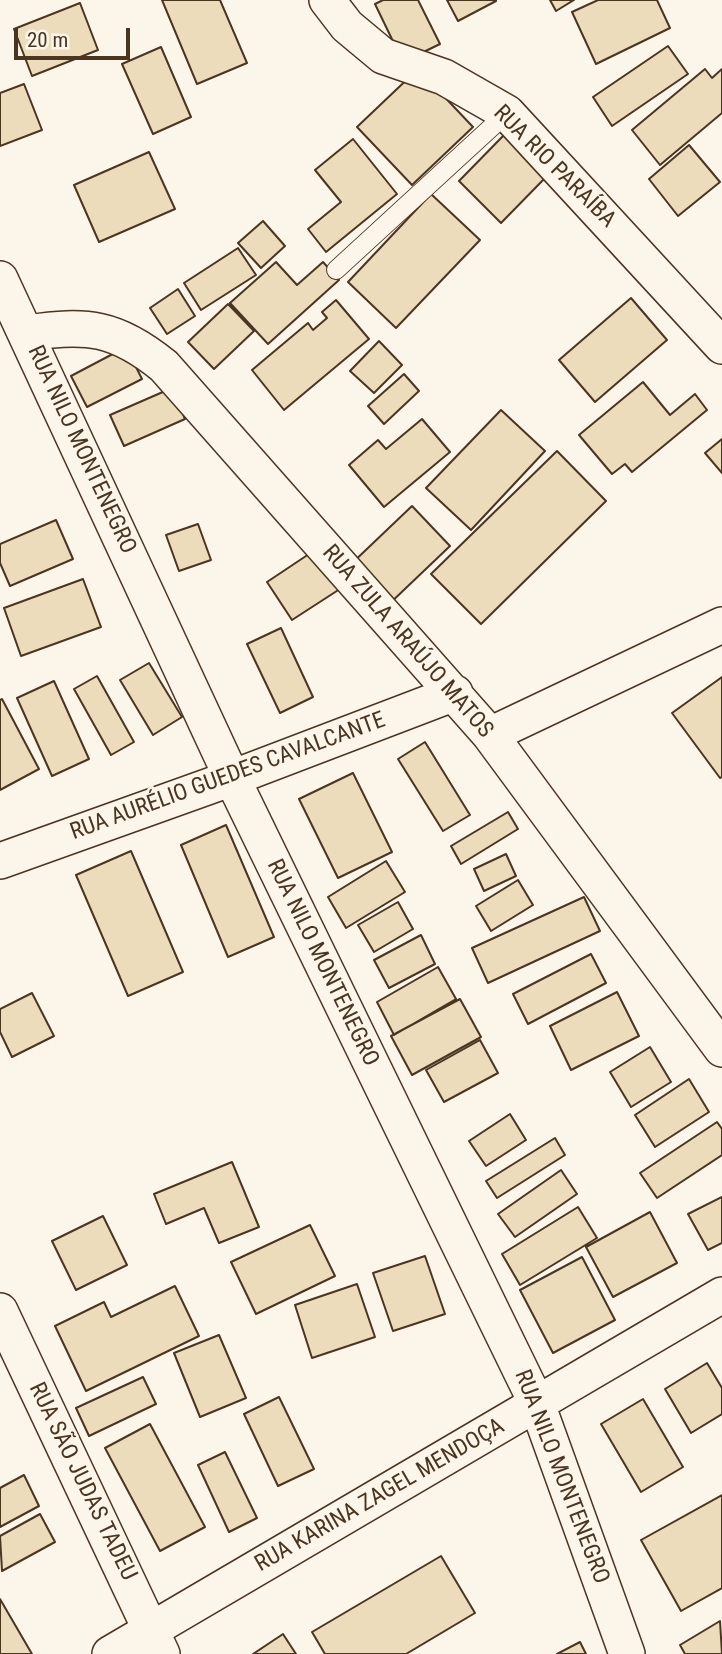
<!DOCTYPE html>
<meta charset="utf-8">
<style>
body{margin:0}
#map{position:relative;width:722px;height:1654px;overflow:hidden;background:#fbf6e9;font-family:"Roboto Condensed",sans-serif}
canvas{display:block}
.scale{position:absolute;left:14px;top:28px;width:116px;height:32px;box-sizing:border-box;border:4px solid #4a3520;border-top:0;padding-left:9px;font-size:21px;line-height:24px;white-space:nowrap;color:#4a3520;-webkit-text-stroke:5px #fbf6e9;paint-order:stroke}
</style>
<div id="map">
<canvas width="722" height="1654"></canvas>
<div class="scale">20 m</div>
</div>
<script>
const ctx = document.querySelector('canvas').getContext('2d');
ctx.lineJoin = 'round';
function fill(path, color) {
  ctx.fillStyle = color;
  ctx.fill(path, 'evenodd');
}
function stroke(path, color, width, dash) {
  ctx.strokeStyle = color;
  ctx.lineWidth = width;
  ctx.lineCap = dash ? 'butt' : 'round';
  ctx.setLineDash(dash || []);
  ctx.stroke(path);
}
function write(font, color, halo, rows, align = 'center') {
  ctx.font = font + ' "Roboto Condensed",sans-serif';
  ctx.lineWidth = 5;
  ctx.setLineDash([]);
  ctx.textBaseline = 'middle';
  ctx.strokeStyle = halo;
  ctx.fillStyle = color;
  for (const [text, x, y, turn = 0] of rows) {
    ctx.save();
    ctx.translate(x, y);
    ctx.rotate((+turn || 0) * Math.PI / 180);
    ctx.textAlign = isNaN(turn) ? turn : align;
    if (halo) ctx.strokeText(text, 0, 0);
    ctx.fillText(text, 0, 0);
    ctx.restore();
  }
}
const building = new Path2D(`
 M 162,0 L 220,0 L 247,63 L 197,84 Z
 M 383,0 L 418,0 L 440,44 L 403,62 L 375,4 Z
 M 447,0 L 496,0 L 496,1 L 458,21 Z
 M 550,0 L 574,0 L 556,11 Z
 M 598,0 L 657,0 L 670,28 L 596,64 L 572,12 Z
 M 80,3 L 98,50 L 32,76 L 14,29 Z
 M 668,46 L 688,74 L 612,126 L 593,97 Z
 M 161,47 L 191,117 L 153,134 L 122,64 Z
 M 418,69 L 473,127 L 412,185 L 357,127 Z
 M 705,69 L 712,78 L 722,69 L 722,113 L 660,165 L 632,130 Z
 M 24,84 L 42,130 L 0,146 L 0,93 Z
 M 504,135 L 546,177 L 501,223 L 459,181 Z
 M 353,139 L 397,194 L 326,252 L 308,229 L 341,202 L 315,170 Z
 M 689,145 L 720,182 L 678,216 L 649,179 Z
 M 149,152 L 175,209 L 99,242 L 74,185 Z
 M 431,194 L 480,240 L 396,328 L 348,282 Z
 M 263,221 L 285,246 L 261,268 L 238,243 Z
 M 238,248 L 256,275 L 201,310 L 184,283 Z
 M 276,262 L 297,285 L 323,262 L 339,280 L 268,344 L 230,303 Z
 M 178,289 L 195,316 L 167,334 L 150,308 Z
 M 631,298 L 667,340 L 595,402 L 559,360 Z
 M 336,300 L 369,339 L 284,410 L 252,370 L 308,323 L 313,330 L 327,318 L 322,312 Z
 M 228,304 L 254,331 L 214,369 L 188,342 Z
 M 379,341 L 402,365 L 374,393 L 350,371 Z
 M 126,347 L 142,379 L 87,407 L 71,376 Z
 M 404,374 L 419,391 L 384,424 L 368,406 Z
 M 643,382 L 670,415 L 695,394 L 707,410 L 632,472 L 625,464 L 612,474 L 579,435 Z
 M 172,388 L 185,419 L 124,446 L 110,415 Z
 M 501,410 L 545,451 L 471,530 L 426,488 Z
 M 422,419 L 450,452 L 384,507 L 349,465 L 378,440 L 386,449 Z
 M 722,439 L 722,473 L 705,453 Z
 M 557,451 L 606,501 L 481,624 L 431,574 Z
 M 412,506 L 450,546 L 386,607 L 348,567 Z
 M 56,520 L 73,559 L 10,586 L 0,563 L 0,544 Z
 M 198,524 L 211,560 L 179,571 L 166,535 Z
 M 318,548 L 343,587 L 292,620 L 267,582 Z
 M 83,579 L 101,627 L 21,656 L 4,608 Z
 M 281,628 L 313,697 L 280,713 L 247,644 Z
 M 149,663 L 182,717 L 153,735 L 120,680 Z
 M 97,676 L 134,742 L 111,755 L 74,689 Z
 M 722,677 L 722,777 L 720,778 L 672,713 Z
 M 54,681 L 89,759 L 52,776 L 17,698 Z
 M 2,699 L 39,769 L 0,790 L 0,700 Z
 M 425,742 L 470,815 L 443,831 L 398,759 Z
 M 353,773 L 392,852 L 338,878 L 299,799 Z
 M 508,812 L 518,829 L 461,864 L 451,846 Z
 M 226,825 L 274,937 L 228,957 L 181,845 Z
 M 131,851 L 183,972 L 128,996 L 76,875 Z
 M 506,854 L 516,876 L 484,891 L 474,869 Z
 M 386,861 L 405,892 L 346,928 L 328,897 Z
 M 518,880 L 533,905 L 491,931 L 476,906 Z
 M 584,897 L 600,931 L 488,983 L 472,948 Z
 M 398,902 L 413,929 L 374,952 L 358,925 Z
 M 421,935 L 435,964 L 389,988 L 374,960 Z
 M 591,954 L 606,983 L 528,1024 L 513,994 Z
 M 438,967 L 456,999 L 394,1035 L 377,1002 Z
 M 617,992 L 639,1036 L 571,1070 L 550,1026 Z
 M 32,993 L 54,1036 L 12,1057 L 0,1032 L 0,1009 Z
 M 460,999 L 481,1037 L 412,1075 L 391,1036 Z
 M 480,1040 L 498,1073 L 444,1102 L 426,1070 Z
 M 650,1047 L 671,1082 L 631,1107 L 610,1072 Z
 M 689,1079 L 709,1112 L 655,1147 L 635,1115 Z
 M 510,1114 L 526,1140 L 486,1166 L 469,1141 Z
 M 717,1122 L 722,1129 L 722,1155 L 657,1198 L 640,1173 Z
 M 555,1138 L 565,1155 L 497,1198 L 486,1181 Z
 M 232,1162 L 259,1227 L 219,1243 L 204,1208 L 166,1224 L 154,1194 Z
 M 561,1170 L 577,1194 L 515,1237 L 498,1214 Z
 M 722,1197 L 722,1243 L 708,1250 L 688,1214 Z
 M 578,1207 L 597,1238 L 520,1285 L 502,1254 Z
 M 650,1212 L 677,1263 L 613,1297 L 586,1247 Z
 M 103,1216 L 127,1265 L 76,1290 L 52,1241 Z
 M 310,1225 L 335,1276 L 256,1314 L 231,1262 Z
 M 425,1256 L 445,1314 L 393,1331 L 373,1273 Z
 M 582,1257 L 615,1320 L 553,1353 L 520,1290 Z
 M 357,1284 L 375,1337 L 312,1358 L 295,1305 Z
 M 175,1286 L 199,1336 L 86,1391 L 55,1326 L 104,1302 L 111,1317 Z
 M 219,1335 L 246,1398 L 200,1417 L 174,1353 Z
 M 707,1363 L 722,1388 L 722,1414 L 691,1433 L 665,1389 Z
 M 143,1377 L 156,1404 L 89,1436 L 76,1408 Z
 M 279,1397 L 314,1469 L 278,1486 L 244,1414 Z
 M 643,1399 L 683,1467 L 641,1492 L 601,1424 Z
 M 150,1424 L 205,1527 L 160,1551 L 105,1448 Z
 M 225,1452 L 257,1518 L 229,1532 L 198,1465 Z
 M 24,1475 L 39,1506 L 0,1527 L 0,1488 Z
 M 722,1495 L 722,1588 L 681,1611 L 641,1540 Z
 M 40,1514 L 55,1542 L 2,1571 L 0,1536 Z
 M 441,1556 L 475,1613 L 406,1654 L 325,1654 L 312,1632 Z
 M 0,1599 L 32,1654 L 0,1654 Z
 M 720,1621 L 722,1654 L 685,1654 L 680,1645 Z
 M 283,1634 L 296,1654 L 253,1654 Z
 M 580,1642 L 586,1654 L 557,1654 Z`);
const service = new Path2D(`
 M 336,270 L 507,113`);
const minor = new Path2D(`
 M 327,0 L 347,26 L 383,56 L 444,77 L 507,113 L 722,346
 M 0,279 L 232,778 L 537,1404 L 627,1654
 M 27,333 C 87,324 116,327 164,366 L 490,735 L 722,1049
 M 490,735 L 722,625
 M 0,861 L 232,778 L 455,693
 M 0,1311 L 162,1654
 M 110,1654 L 722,1295`);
const streetNames = [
 ["RUA RIO PARAÍBA",554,167,45],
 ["RUA NILO MONTENEGRO",81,450,65],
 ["RUA ZULA ARAÚJO MATOS",407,642,49],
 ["RUA AURÉLIO GUEDES CAVALCANTE",228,777,-20],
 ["RUA NILO MONTENEGRO",322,963,64],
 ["RUA NILO MONTENEGRO",561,1477,69],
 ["RUA SÃO JUDAS TADEU",82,1482,64],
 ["RUA KARINA ZAGEL MENDOÇA",380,1496,-30]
];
fill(building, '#ecdcbc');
stroke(building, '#4a3520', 2);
stroke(service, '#4a3520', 20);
stroke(minor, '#4a3520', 38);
stroke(service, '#fbf6e9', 18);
stroke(minor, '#fbf6e9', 35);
write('23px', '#4a3520', '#fbf6e9', streetNames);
</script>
